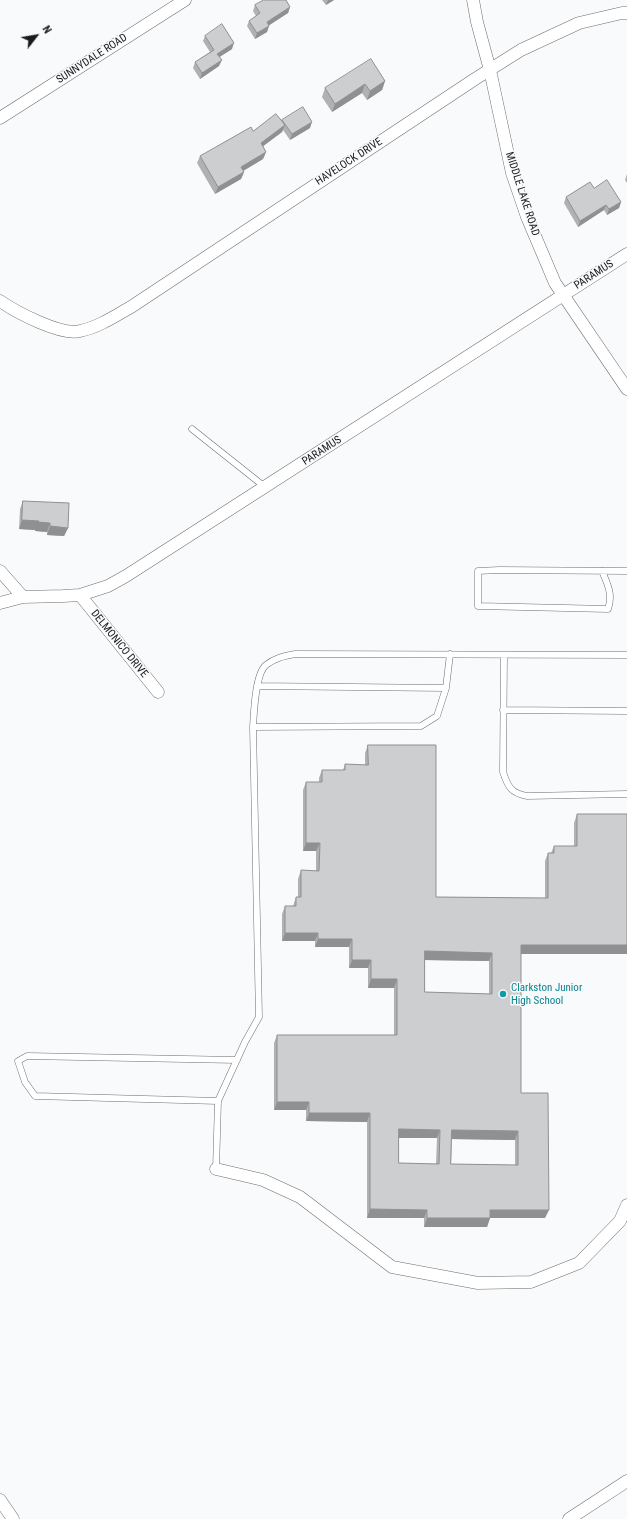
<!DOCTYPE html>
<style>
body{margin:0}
#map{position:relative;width:627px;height:1519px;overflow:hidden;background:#f9fafc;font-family:"Roboto Condensed",sans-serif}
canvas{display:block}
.north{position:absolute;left:16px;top:16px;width:40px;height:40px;-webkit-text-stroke:3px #f9fafc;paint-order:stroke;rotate:59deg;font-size:11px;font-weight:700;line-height:16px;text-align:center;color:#191a1b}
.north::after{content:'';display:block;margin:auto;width:14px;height:18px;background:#191a1b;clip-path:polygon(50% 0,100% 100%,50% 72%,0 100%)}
</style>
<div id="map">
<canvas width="627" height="1519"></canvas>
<div class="north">N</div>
</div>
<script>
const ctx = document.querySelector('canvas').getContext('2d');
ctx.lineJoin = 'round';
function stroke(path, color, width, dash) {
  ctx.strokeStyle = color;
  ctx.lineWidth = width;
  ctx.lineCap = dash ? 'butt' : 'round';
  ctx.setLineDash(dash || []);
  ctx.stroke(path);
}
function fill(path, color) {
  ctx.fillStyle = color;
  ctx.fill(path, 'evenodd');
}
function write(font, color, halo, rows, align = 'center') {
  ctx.font = font + ' "Roboto Condensed",sans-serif';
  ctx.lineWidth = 3;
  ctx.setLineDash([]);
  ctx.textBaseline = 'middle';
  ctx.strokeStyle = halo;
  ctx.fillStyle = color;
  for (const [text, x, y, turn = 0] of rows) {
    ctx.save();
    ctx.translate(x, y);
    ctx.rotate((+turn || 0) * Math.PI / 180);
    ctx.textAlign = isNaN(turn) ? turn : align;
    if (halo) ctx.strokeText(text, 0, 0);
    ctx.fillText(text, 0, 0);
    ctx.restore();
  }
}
const service = new Path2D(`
 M 192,429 L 265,487
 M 602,571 C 608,585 613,595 608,609 L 478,606 L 478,571 L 499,570 L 627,571
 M 504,655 L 503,772 C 508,787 511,793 527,796 L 627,794
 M 257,686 L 446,688
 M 503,710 L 627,711
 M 253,727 L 421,726 L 437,716 L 446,688 L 450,654
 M 218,1101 L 35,1096 L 25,1082 L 18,1061 L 27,1056 L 237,1060
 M 216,1169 L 218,1101 L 245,1042 L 259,1017 L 253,727 C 254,712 255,674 266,665 C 275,658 284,656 295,654 L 627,655`);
const minor = new Path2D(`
 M 473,0 L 477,22 L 490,70 L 512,173 L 527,217 L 555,283 L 627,389
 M 0,118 L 185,0
 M 0,301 C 16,312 61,336 80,331 C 99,327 115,316 131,307 L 475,79 L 521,50 L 579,23 L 622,13 L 627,13
 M 0,571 L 23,597
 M 80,595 L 158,692
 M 0,603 L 23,597 L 63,596 L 80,595 L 108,586 L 126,576 L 627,254
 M 216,1169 L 263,1180 L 300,1197 L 392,1267 L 478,1283 L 531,1282 L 579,1263 L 620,1221 L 627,1205
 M 0,1500 L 13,1519
 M 569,1519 L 627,1481`);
const wall = new Path2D(`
 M 322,0 L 334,0 L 326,5 Z
 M 255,5 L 290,7 L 288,13 L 269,25 L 267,32 L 255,39 L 247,26 L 249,21 L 256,16 L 253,11 Z
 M 205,36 L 232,49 L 219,57 L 219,66 L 200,79 L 193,68 L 195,62 L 210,52 L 203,41 Z
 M 385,81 L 382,90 L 367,100 L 362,93 L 332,112 L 322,97 L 325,88 Z
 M 282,120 L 310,128 L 290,140 L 283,130 L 282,132 L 263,146 L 266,152 L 263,159 L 243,171 L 244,172 L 241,179 L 215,194 L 197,163 L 200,156 L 253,131 L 282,121 Z
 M 627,174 L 627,183 L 625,180 Z
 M 594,188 L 621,202 L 619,208 L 607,215 L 604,210 L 578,227 L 564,203 L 566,197 Z
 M 23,501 L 68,528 L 64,536 L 47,535 L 47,532 L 35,531 L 35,530 L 19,529 L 20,509 Z
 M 368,745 L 436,897 L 545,898 L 545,861 L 548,853 L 551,853 L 554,846 L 574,846 L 574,823 L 577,814 L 627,954 L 521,954 L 521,1093 L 545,1218 L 490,1218 L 487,1227 L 424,1227 L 424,1218 L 367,1218 L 367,1122 L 306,1121 L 306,1110 L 274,1110 L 274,1043 L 277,1035 L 394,1035 L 394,988 L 368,988 L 368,968 L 349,968 L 349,947 L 315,947 L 315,941 L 282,941 L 282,914 L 285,906 L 293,906 L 296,897 L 298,897 L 298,879 L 301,870 L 316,871 L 316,851 L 303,851 L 303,790 L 306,782 L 319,782 L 319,778 L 322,770 L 343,770 L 345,764 L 365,765 L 365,753 ZM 425,960 L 489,961 L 489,994 L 425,992 ZM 399,1138 L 437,1138 L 436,1164 L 399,1163 ZM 452,1139 L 515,1140 L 515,1165 L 451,1164 Z`);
const shadedWall = new Path2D(`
 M 328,0 L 334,0 L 326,5 Z
 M 290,7 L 288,13 L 265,28 L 267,22 Z
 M 269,26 L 267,32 L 255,39 L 257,33 Z
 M 234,43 L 232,49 L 215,60 L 217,54 Z
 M 222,60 L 219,66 L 200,79 L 202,73 Z
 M 385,81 L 382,90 L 367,100 L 370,91 Z
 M 365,84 L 362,93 L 332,112 L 335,104 Z
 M 312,122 L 310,128 L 290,140 L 292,134 Z
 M 285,125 L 282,132 L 258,150 L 261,143 Z
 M 266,152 L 263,159 L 238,174 L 241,167 Z
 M 244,172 L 241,179 L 215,194 L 218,187 Z
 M 621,202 L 619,208 L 607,215 L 609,209 Z
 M 606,205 L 604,210 L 578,227 L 580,221 Z
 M 22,520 L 39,521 L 50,523 L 47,532 L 35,531 L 35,530 L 19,529 Z
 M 50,526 L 68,528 L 64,536 L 47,535 Z
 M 306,843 L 320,843 L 316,851 L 303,851 Z
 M 285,933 L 318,933 L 315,941 L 282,941 Z
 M 318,939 L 352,939 L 349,947 L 315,947 Z
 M 521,945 L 627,945 L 627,954 L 518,954 Z
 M 425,951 L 492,953 L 489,961 L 422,960 Z
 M 352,960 L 371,960 L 368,968 L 349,968 Z
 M 371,979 L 397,979 L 394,988 L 368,988 Z
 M 277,1102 L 309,1102 L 306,1110 L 274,1110 Z
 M 309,1113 L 370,1113 L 367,1122 L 306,1121 Z
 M 399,1129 L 440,1130 L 437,1138 L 396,1138 Z
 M 452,1130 L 518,1131 L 515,1140 L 449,1139 Z
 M 370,1209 L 427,1210 L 424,1218 L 367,1218 Z
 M 490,1210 L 549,1210 L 545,1218 L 490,1218 L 487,1227 L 424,1227 L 427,1218 Z`);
const building = new Path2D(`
 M 264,0 L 286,0 L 290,7 L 267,22 L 269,26 L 257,33 L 249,21 L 260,13 L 255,5 Z
 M 222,24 L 234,43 L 217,54 L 222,60 L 202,73 L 195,62 L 214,50 L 205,36 Z
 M 371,59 L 385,81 L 370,91 L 365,84 L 335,104 L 325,88 Z
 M 303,107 L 312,122 L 292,134 L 282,120 Z
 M 276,114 L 285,125 L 261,143 L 266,152 L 241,167 L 244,172 L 218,187 L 200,156 L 251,127 L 253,131 Z
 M 607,180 L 621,202 L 609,209 L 606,205 L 580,221 L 566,197 L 590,182 L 594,188 Z
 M 23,501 L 69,503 L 68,528 L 50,526 L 50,523 L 38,522 L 39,521 L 22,520 Z
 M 368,745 L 436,745 L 436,897 L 548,898 L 548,853 L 554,853 L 554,846 L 577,846 L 577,814 L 627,814 L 627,945 L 521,945 L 521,1093 L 548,1093 L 549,1210 L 490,1210 L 490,1218 L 427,1218 L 427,1210 L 370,1209 L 370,1113 L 309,1113 L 309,1102 L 277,1102 L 277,1035 L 397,1035 L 397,979 L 371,979 L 371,960 L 352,960 L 352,939 L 318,939 L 318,933 L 285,933 L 285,906 L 296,906 L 296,897 L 301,897 L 301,870 L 319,871 L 320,843 L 306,843 L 306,782 L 322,782 L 322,770 L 345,770 L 345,764 L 368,765 ZM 425,951 L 492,953 L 492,994 L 425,992 ZM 399,1129 L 440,1130 L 439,1164 L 399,1163 ZM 452,1130 L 518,1131 L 518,1165 L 451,1164 Z`);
const markers = [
 [503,994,4,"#0f9aa8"]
];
const streetNames = [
 ["SUNNYDALE ROAD",92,59,-33],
 ["HAVELOCK DRIVE",349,162,-33],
 ["MIDDLE LAKE ROAD",522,194,72],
 ["PARAMUS",594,275,-33],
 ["PARAMUS",322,451,-33],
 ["DELMONICO DRIVE",119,644,51]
];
const cultureNames = [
 ["Clarkston Junior",511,988],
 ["High School",511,1001]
];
stroke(service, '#6c6e6f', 7);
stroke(minor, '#6c6e6f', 13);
stroke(service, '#fff', 6);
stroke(minor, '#fff', 12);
fill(wall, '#afb1b2');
fill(shadedWall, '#8f9091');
fill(building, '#cccecf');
stroke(building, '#8f9091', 1);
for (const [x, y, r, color] of markers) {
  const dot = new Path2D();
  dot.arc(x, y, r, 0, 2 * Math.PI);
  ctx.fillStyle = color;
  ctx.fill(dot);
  stroke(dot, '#f9fafc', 1.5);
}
write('11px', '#191a1b', '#f9fafc', streetNames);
write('11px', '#0d838f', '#f9fafc', cultureNames, 'left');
</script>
